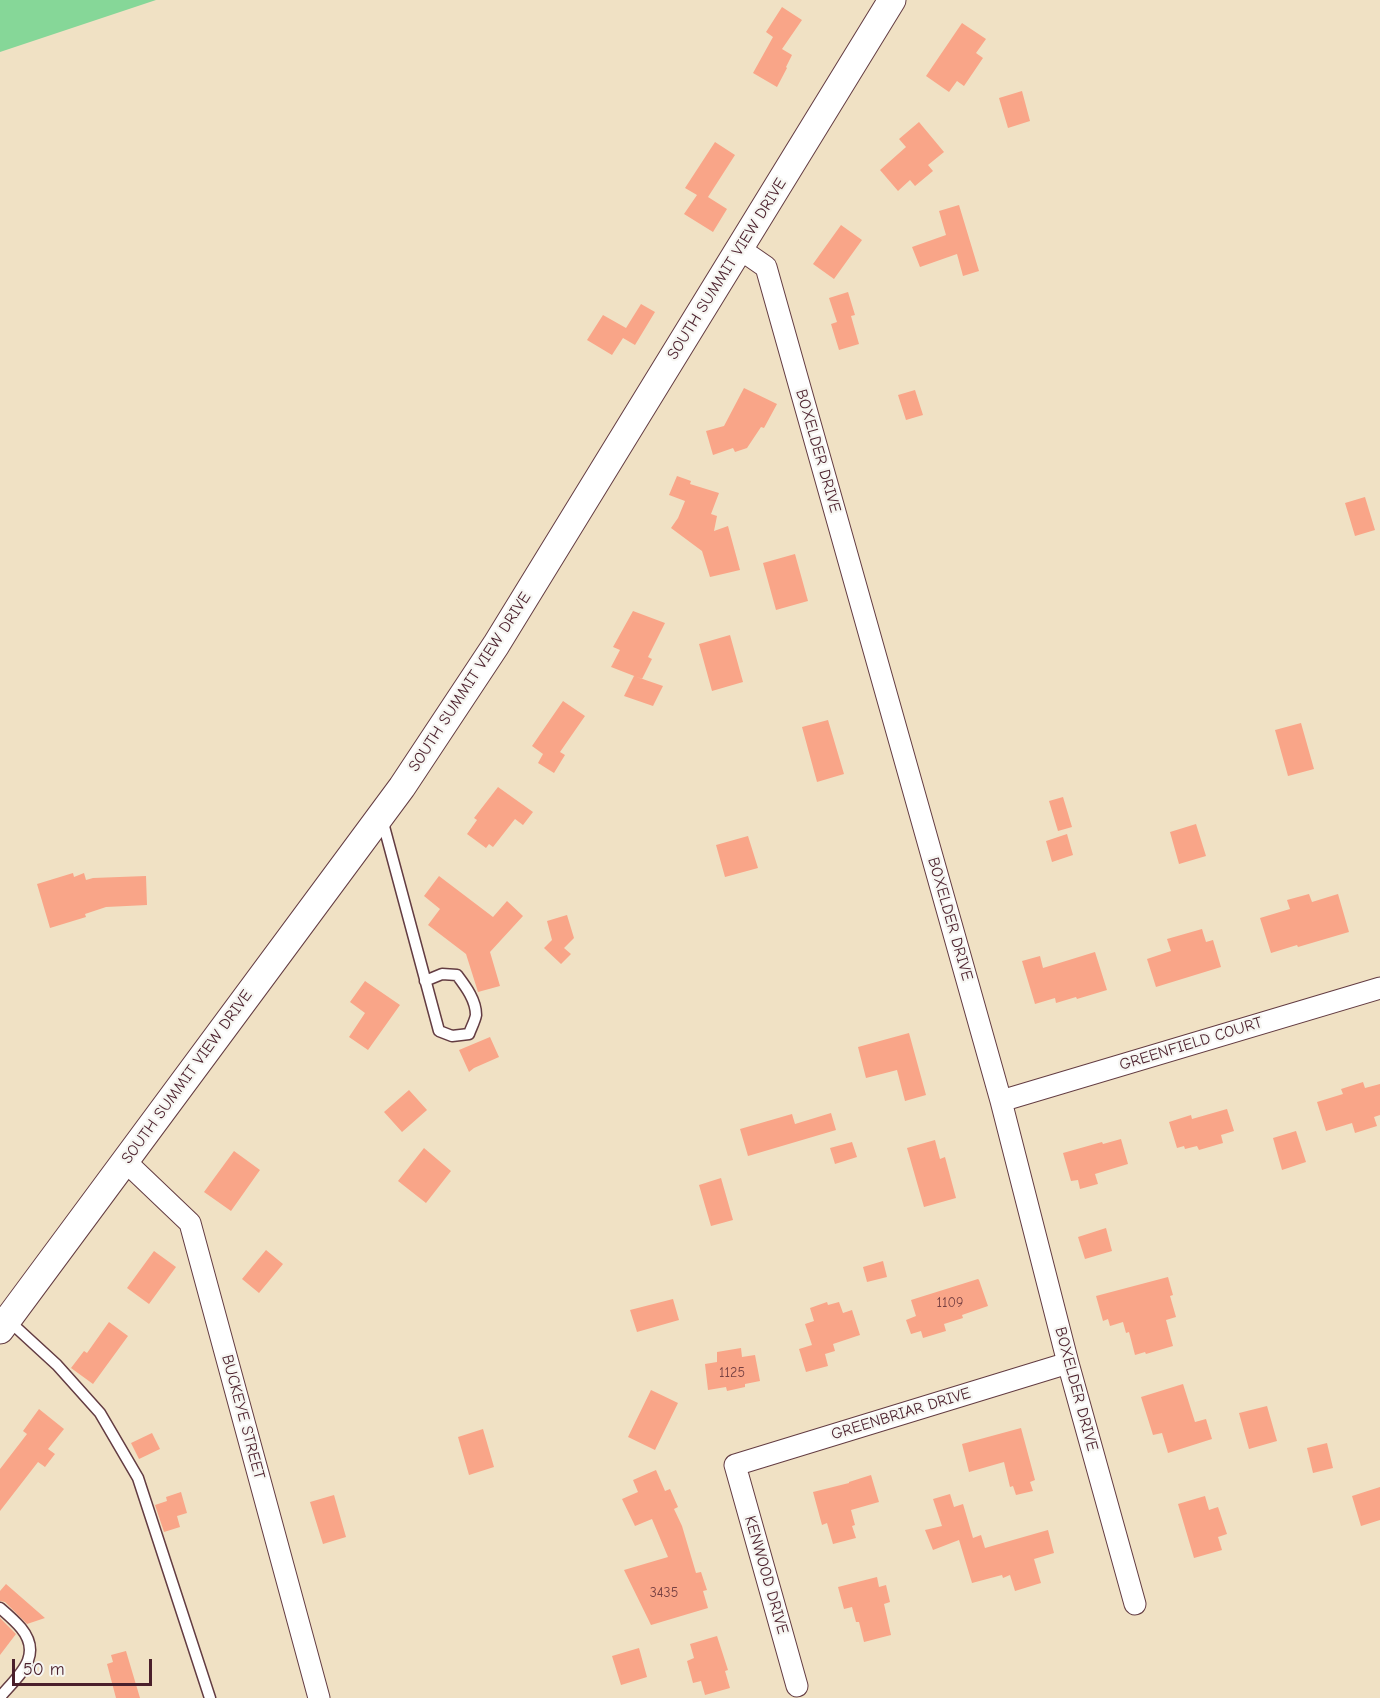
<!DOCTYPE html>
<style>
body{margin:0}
#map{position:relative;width:1380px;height:1698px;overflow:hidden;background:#f0e1c4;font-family:"Comic Neue",sans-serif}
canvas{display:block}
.scale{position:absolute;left:12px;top:1659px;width:140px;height:27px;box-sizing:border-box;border:3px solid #4a1f2b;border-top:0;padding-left:8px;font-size:18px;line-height:21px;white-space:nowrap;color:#4a1f2b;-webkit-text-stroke:4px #f6f6f2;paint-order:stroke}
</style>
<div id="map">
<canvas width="1380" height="1698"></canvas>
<div class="scale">50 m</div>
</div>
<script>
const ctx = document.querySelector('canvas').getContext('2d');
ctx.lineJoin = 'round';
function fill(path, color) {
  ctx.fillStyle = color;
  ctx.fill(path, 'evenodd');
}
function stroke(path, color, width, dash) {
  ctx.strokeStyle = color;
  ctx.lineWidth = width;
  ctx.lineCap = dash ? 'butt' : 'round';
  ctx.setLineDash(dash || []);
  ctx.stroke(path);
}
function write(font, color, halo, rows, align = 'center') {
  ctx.font = font + ' "Comic Neue",sans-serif';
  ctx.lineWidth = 4.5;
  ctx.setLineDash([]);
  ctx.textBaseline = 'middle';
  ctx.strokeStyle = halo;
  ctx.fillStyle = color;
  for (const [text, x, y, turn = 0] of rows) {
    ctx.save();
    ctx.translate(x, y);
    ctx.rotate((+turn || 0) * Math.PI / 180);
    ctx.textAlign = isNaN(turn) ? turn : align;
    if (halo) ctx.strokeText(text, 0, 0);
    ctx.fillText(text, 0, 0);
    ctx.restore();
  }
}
const green = new Path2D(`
 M 0,0 L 156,0 L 0,52 Z`);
const building = new Path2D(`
 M 782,7 L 802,20 L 782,49 L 792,55 L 786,67 L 787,68 L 777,87 L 753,73 L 773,37 L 766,32 Z
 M 962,23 L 986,39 L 976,53 L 983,58 L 964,86 L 957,81 L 949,92 L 926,76 Z
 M 1022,91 L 1030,121 L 1008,128 L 999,98 Z
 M 919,122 L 944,152 L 928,165 L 933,171 L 915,186 L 910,180 L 898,191 L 880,170 L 906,147 L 899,139 Z
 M 715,142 L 735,155 L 708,197 L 727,209 L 713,232 L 684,214 L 697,195 L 685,188 Z
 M 959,205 L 979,271 L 963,276 L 957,254 L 920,267 L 912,247 L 946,235 L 939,211 Z
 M 841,225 L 862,240 L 834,279 L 813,264 Z
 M 848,292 L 855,315 L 851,316 L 859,344 L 839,350 L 831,324 L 837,322 L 829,298 Z
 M 641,304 L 655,312 L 635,345 L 623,338 L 612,355 L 587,340 L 603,315 L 626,328 Z
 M 744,388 L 777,404 L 764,428 L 761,427 L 747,448 L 735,452 L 733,448 L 713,455 L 706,431 L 724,426 Z
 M 915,390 L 923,415 L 906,420 L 898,395 Z
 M 677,476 L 691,481 L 690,484 L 719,493 L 711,514 L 717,516 L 714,531 L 728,526 L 740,570 L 710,577 L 702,551 L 671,528 L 678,518 L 685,501 L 669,495 Z
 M 1365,497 L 1375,530 L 1355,536 L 1345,503 Z
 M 795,554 L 808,601 L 776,610 L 763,563 Z
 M 633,611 L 665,623 L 648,657 L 652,659 L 642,679 L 611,667 L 620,650 L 613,647 Z
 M 730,635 L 743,682 L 712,691 L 699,644 Z
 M 634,676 L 663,686 L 653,706 L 624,696 Z
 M 563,701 L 585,716 L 560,752 L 565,755 L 554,773 L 538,763 L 543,754 L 532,746 Z
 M 828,720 L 844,774 L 817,782 L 802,727 Z
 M 1301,723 L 1314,769 L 1288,776 L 1275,730 Z
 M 498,787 L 533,812 L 523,825 L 515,819 L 493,847 L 489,844 L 486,848 L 467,834 L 477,820 L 474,818 Z
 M 1063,797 L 1072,827 L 1058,831 L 1049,801 Z
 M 1196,824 L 1206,856 L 1179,864 L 1170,832 Z
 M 1067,834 L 1073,855 L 1052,862 L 1046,841 Z
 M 748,836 L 758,868 L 725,877 L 716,845 Z
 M 73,873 L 74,877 L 84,873 L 86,880 L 93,878 L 146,876 L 147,905 L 106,907 L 85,914 L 86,917 L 50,928 L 37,884 Z
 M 439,876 L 493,917 L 507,901 L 523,916 L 490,952 L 500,986 L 478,992 L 466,954 L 428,925 L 440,909 L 424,896 Z
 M 1309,894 L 1312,902 L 1338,894 L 1349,932 L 1298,947 L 1297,945 L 1271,953 L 1260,918 L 1290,909 L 1287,900 Z
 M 567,915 L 574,938 L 564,948 L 571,954 L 561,964 L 544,948 L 552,940 L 547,921 Z
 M 1202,929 L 1206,942 L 1213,940 L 1221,967 L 1156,987 L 1147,959 L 1171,951 L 1167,939 Z
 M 1095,952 L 1107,990 L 1077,999 L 1076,997 L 1056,1003 L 1055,998 L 1035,1004 L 1022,961 L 1040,956 L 1043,968 Z
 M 365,981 L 400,1005 L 368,1050 L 349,1037 L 365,1013 L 350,1002 Z
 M 909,1033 L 926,1095 L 905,1101 L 897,1070 L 866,1078 L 858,1047 Z
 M 490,1037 L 499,1057 L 474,1068 L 469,1072 L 459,1050 Z
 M 1363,1082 L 1365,1088 L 1380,1084 L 1380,1115 L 1374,1117 L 1377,1126 L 1355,1133 L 1352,1123 L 1326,1131 L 1317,1102 L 1343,1094 L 1341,1089 Z
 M 409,1090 L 427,1110 L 402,1132 L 384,1112 Z
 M 1227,1109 L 1234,1131 L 1221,1135 L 1223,1143 L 1199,1150 L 1197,1146 L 1185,1149 L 1184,1146 L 1177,1148 L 1169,1122 L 1191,1115 L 1192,1119 Z
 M 831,1113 L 836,1130 L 748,1156 L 740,1129 L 792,1114 L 795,1124 Z
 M 1296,1131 L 1306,1162 L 1282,1170 L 1273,1138 Z
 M 1121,1139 L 1128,1164 L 1095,1174 L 1098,1184 L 1080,1189 L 1078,1180 L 1071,1181 L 1063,1153 L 1102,1142 L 1103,1144 Z
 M 935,1140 L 940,1159 L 945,1157 L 956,1198 L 924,1207 L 907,1148 Z
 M 852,1142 L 857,1157 L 835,1164 L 830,1148 Z
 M 424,1148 L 451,1171 L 426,1203 L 398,1181 Z
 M 234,1151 L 260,1170 L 231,1211 L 204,1192 Z
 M 721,1178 L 733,1220 L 711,1226 L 699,1185 Z
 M 1106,1228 L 1112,1251 L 1085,1259 L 1078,1237 Z
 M 266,1250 L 283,1264 L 259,1293 L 242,1279 Z
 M 154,1251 L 176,1267 L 149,1304 L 127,1288 Z
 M 883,1261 L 887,1277 L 867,1282 L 863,1267 Z
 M 1168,1277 L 1173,1295 L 1170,1296 L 1176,1317 L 1166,1320 L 1173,1346 L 1146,1354 L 1145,1352 L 1135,1355 L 1129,1332 L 1126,1333 L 1123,1322 L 1110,1326 L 1108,1319 L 1103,1321 L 1096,1296 Z
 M 978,1279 L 979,1280 L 988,1306 L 962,1315 L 963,1318 L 944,1324 L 946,1331 L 923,1338 L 921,1331 L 911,1334 L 906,1320 L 916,1316 L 911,1300 Z
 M 673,1299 L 679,1320 L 637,1332 L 630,1310 Z
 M 827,1302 L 828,1305 L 839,1302 L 843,1313 L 852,1310 L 860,1335 L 833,1344 L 835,1351 L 825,1354 L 828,1366 L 806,1372 L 799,1349 L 812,1345 L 805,1324 L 814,1321 L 810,1308 Z
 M 109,1322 L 128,1336 L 93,1384 L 71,1368 L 84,1351 L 87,1353 Z
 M 741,1348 L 742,1357 L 755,1355 L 760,1381 L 745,1384 L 745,1387 L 727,1391 L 726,1387 L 708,1390 L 705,1364 L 717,1362 L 717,1352 Z
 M 1183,1384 L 1195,1422 L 1206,1419 L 1212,1439 L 1168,1453 L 1162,1433 L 1153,1435 L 1141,1397 Z
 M 651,1390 L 678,1403 L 655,1450 L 628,1437 Z
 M 1267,1406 L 1277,1441 L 1249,1449 L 1239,1413 Z
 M 39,1409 L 64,1429 L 48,1449 L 55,1454 L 45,1467 L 38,1462 L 0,1511 L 0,1469 L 27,1434 L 23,1431 Z
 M 1021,1428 L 1035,1480 L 1030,1482 L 1033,1491 L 1016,1495 L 1013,1486 L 1010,1487 L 1004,1462 L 969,1472 L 962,1444 Z
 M 483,1429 L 494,1467 L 469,1475 L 458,1437 Z
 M 152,1433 L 160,1449 L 139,1459 L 131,1443 Z
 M 1327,1443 L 1333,1468 L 1313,1473 L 1307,1448 Z
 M 656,1470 L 665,1491 L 670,1489 L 678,1507 L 674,1509 L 682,1526 L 696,1573 L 701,1572 L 707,1590 L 703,1591 L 708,1608 L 651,1625 L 624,1570 L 668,1557 L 652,1519 L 635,1526 L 622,1499 L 638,1492 L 633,1480 Z
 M 871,1475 L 879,1502 L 851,1510 L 855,1525 L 852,1526 L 856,1538 L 833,1544 L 827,1523 L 822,1525 L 813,1492 L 849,1483 L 849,1482 Z
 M 1380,1487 L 1380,1520 L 1361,1526 L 1352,1496 Z
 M 181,1492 L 187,1513 L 177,1516 L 180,1527 L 164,1532 L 155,1505 L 167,1501 L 166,1497 Z
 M 950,1494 L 954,1507 L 963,1504 L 973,1538 L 981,1535 L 985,1548 L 1048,1530 L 1054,1553 L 1034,1559 L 1041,1583 L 1015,1591 L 1010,1575 L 1003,1578 L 1002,1575 L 972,1583 L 959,1540 L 933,1550 L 925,1530 L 942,1526 L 933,1499 Z
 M 334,1495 L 346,1537 L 323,1544 L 310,1502 Z
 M 1205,1496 L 1209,1510 L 1218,1507 L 1227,1534 L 1218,1537 L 1222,1550 L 1194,1558 L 1178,1504 Z
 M 877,1577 L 879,1587 L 886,1585 L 890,1602 L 884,1604 L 891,1635 L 864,1642 L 859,1622 L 856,1622 L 852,1607 L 844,1609 L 838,1587 Z
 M 6,1584 L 45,1618 L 27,1624 L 5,1602 L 0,1601 L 0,1591 Z
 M 0,1618 L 16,1634 L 0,1655 Z
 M 717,1636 L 728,1670 L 725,1671 L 730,1688 L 705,1695 L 701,1681 L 693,1683 L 687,1661 L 694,1658 L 690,1644 Z
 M 639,1648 L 647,1677 L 621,1685 L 612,1656 Z
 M 126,1651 L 140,1698 L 116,1698 L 107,1664 L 113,1662 L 111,1655 Z`);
const service = new Path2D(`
 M 382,819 L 439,1031 L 452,1036 L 469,1034 C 471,1028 475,1021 476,1015 C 476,1000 466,987 457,975 L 442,974 L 425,981
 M 8,1320 L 57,1365 L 100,1413 L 138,1478 L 210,1698
 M 0,1608 C 7,1614 15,1621 21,1628 C 44,1656 18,1676 0,1697`);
const minor = new Path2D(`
 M 740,249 L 766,267 L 1001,1101 L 1068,1363 L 1135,1604
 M 1001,1101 L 1380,988
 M 125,1161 L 190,1223 L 319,1698
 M 797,1686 L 735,1465 L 1068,1363`);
const tertiary = new Path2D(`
 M 0,1330 L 402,787 L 496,645 L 892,0`);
const numberNames = [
 ["1109",950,1303],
 ["1125",732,1373],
 ["3435",664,1593]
];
const streetNames = [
 ["SOUTH SUMMIT VIEW DRIVE",727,269,-58],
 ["BOXELDER DRIVE",818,451,74],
 ["SOUTH SUMMIT VIEW DRIVE",470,682,-57],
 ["BOXELDER DRIVE",950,919,74],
 ["GREENFIELD COURT",1191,1044,-17],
 ["SOUTH SUMMIT VIEW DRIVE",187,1077,-54],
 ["BOXELDER DRIVE",1076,1389,75],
 ["GREENBRIAR DRIVE",901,1414,-17],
 ["BUCKEYE STREET",243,1417,75],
 ["KENWOOD DRIVE",766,1575,74]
];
fill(green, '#86d798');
fill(building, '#f9a588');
stroke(service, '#633c42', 13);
stroke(minor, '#633c42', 23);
stroke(tertiary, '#633c42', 29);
stroke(service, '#fff', 10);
stroke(minor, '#fff', 21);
stroke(tertiary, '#fff', 27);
write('14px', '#764042', null, numberNames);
write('16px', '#4a1f2b', '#f6f6f2', streetNames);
</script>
